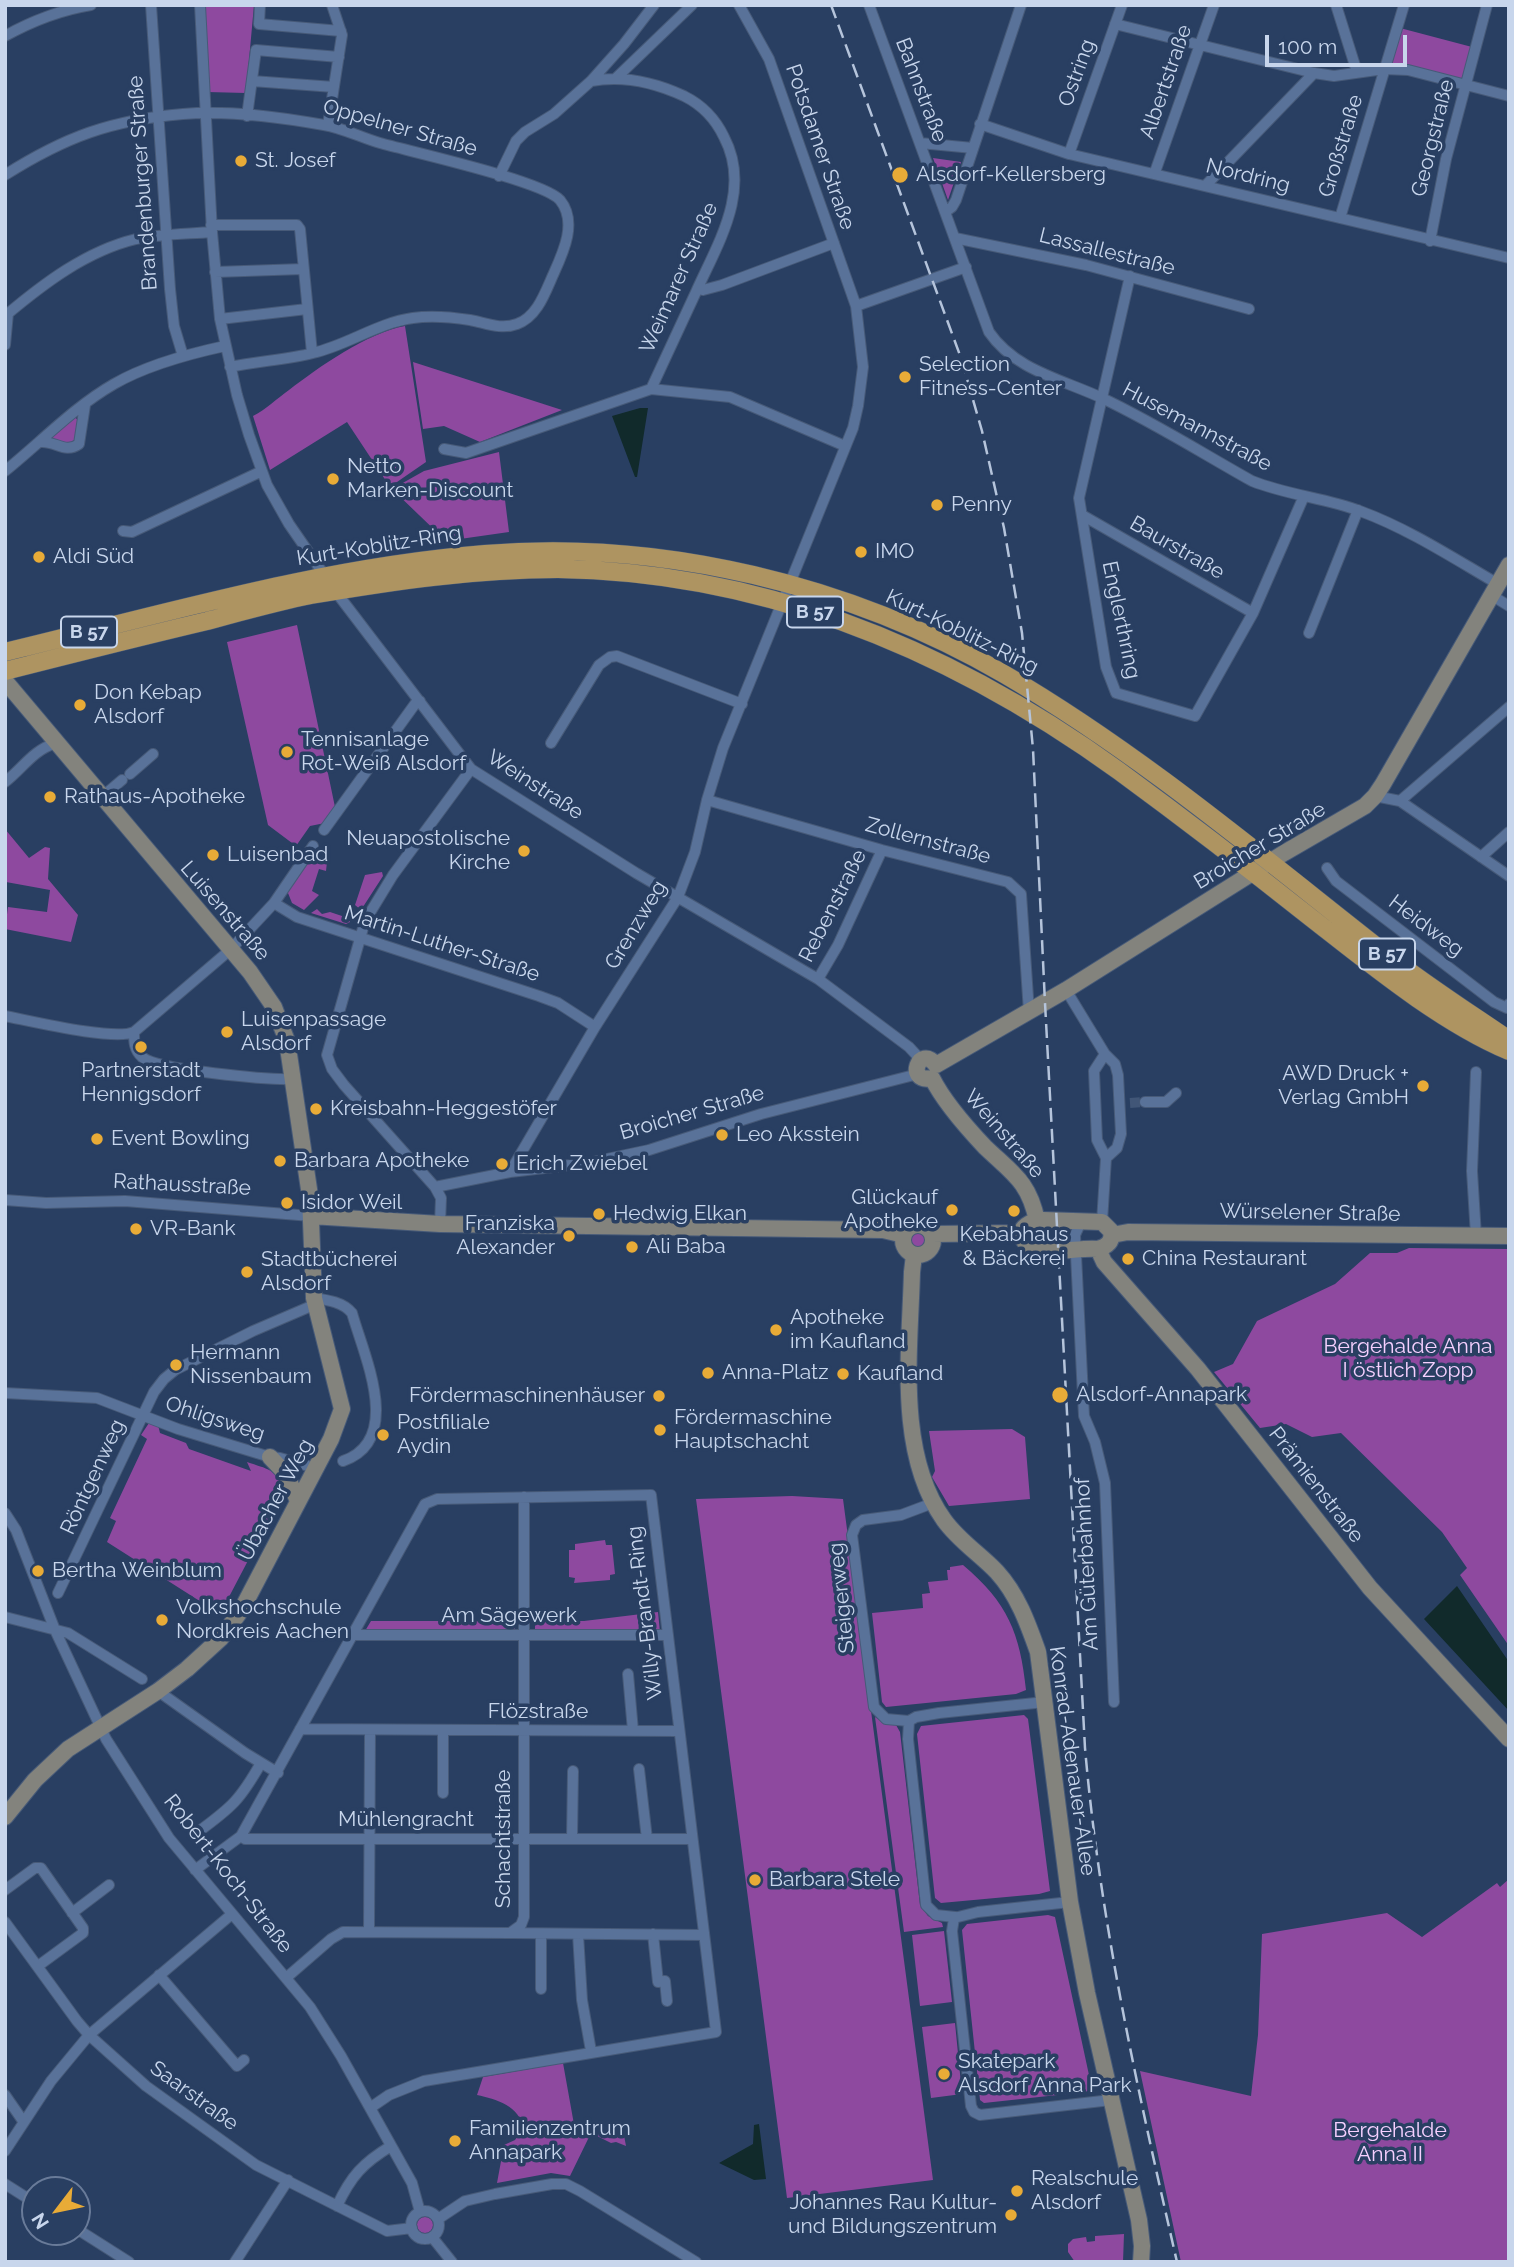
<!DOCTYPE html>
<meta charset="utf-8">
<style>
body{margin:0}
#map{position:relative;width:1514px;height:2267px;overflow:hidden;background:#293f62;font-family:Raleway,sans-serif}
canvas{display:block}
.frame{position:absolute;inset:0;border:7px solid #c8d6ec;pointer-events:none}
.north{position:absolute;left:21px;top:2176px;width:70px;height:70px;box-sizing:border-box;background:#293f62;border:2px solid #697b99;border-radius:50%;rotate:238deg;font-size:19px;font-weight:700;line-height:28px;text-align:center;color:#c8d6ec}
.north::after{content:'';display:block;margin:auto;width:24px;height:32px;background:#e8ab37;clip-path:polygon(50% 0,100% 100%,50% 72%,0 100%)}
.scale{position:absolute;left:1265px;top:35px;width:142px;height:32px;box-sizing:border-box;border:4px solid #c8d6ec;border-top:0;padding-left:9px;font-size:21px;line-height:24px;white-space:nowrap;color:#c8d6ec;-webkit-text-stroke:5px #293f62;paint-order:stroke}
</style>
<div id="map">
<canvas width="1514" height="2267"></canvas>
<div class="frame"></div>
<div class="north">N</div>
<div class="scale">100 m</div>
</div>
<script>
const ctx = document.querySelector('canvas').getContext('2d');
ctx.lineJoin = 'round';
function fill(path, color) {
  ctx.fillStyle = color;
  ctx.fill(path, 'evenodd');
}
function stroke(path, color, width, dash) {
  ctx.strokeStyle = color;
  ctx.lineWidth = width;
  ctx.lineCap = dash ? 'butt' : 'round';
  ctx.setLineDash(dash || []);
  ctx.stroke(path);
}
function write(font, color, halo, rows, align = 'center') {
  ctx.font = font + ' Raleway,sans-serif';
  ctx.lineWidth = 7;
  ctx.setLineDash([]);
  ctx.textBaseline = 'middle';
  ctx.strokeStyle = halo;
  ctx.fillStyle = color;
  for (const [text, x, y, turn = 0] of rows) {
    ctx.save();
    ctx.translate(x, y);
    ctx.rotate((+turn || 0) * Math.PI / 180);
    ctx.textAlign = isNaN(turn) ? turn : align;
    if (halo) ctx.strokeText(text, 0, 0);
    ctx.fillText(text, 0, 0);
    ctx.restore();
  }
}
const green = new Path2D(`
 M 202,5 L 254,5 L 246,93 L 207,92 Z
 M 1400,28 L 1472,47 L 1463,80 L 1389,65 Z
 M 933,158 L 961,162 L 948,200 Z
 M 405,326 L 426,462 L 397,482 L 388,484 L 347,422 L 270,470 L 253,416 C 267,409 276,399 289,390 C 319,367 367,333 405,326 Z
 M 413,362 L 562,410 L 480,442 L 444,426 L 423,429 Z
 M 74,417 L 77,419 C 77,430 79,441 67,445 L 50,437 Z
 M 499,452 L 509,532 L 446,541 L 392,489 L 424,471 Z
 M 297,625 L 335,807 L 325,823 L 310,826 L 296,846 L 268,825 L 227,642 Z
 M 5,829 L 29,858 L 45,847 L 50,848 L 48,879 L 78,915 L 71,942 L 5,929 L 8,907 L 47,912 L 50,890 L 6,882 Z
 M 312,852 L 327,862 L 326,871 L 319,869 L 312,891 L 319,895 L 304,910 L 292,903 L 286,888 Z
 M 382,872 L 383,876 L 361,910 L 355,905 L 365,875 Z
 M 317,909 L 322,914 L 330,912 L 348,918 L 350,922 L 346,924 L 311,913 Z
 M907 1240a11 11 0 1 1 22 0a11 11 0 1 1-22 0Z
 M 1409,1248 L 1509,1249 L 1509,1646 L 1460,1575 L 1467,1568 L 1442,1532 L 1341,1433 L 1312,1437 L 1286,1424 L 1260,1428 L 1214,1372 L 1233,1364 L 1257,1321 L 1335,1284 L 1370,1253 L 1397,1253 Z
 M 149,1423 L 158,1425 L 160,1433 L 186,1443 L 189,1449 L 251,1471 L 247,1462 C 267,1469 277,1469 285,1490 L 220,1614 L 107,1542 L 116,1521 L 110,1518 L 147,1439 L 141,1435 Z
 M 1012,1429 L 1025,1437 L 1030,1499 L 949,1506 L 932,1477 L 935,1471 L 929,1431 Z
 M 792,1496 L 843,1499 L 933,2180 L 787,2198 L 696,1499 Z
 M 605,1540 L 606,1545 L 612,1545 L 615,1574 L 610,1575 L 610,1580 L 574,1583 L 575,1578 L 569,1577 L 569,1550 L 575,1550 L 575,1544 Z
 M 963,1565 C 1008,1603 1020,1633 1026,1690 L 1016,1694 L 886,1707 L 882,1702 L 872,1613 L 923,1608 L 922,1594 L 930,1593 L 928,1582 L 948,1580 L 947,1570 L 950,1570 L 950,1567 Z
 M 658,1612 L 660,1632 L 535,1632 L 535,1621 L 584,1621 Z
 M 371,1621 L 515,1621 L 515,1632 L 365,1631 Z
 M 1024,1715 L 1028,1719 L 1050,1891 L 1039,1894 L 941,1903 L 935,1898 L 917,1734 L 921,1726 Z
 M 875,1717 L 884,1723 L 896,1725 L 900,1732 L 920,1905 L 928,1916 L 942,1923 L 943,1927 L 904,1932 Z
 M 1509,1879 L 1509,2262 L 1181,2262 L 1140,2071 L 1251,2096 L 1258,2035 L 1262,1934 L 1387,1913 L 1422,1937 L 1497,1883 L 1500,1887 Z
 M 1048,1915 L 1055,1917 L 1092,2089 L 1085,2092 L 984,2103 L 980,2100 L 962,1930 L 967,1924 Z
 M 944,1931 L 952,2002 L 920,2006 L 912,1935 Z
 M 955,2023 L 962,2094 L 931,2098 L 922,2027 Z
 M 563,2063 L 575,2130 L 614,2123 L 615,2126 L 622,2125 L 626,2146 L 616,2142 L 611,2143 L 591,2133 L 570,2176 L 551,2173 L 497,2183 L 504,2145 L 515,2140 L 523,2128 C 520,2106 496,2099 477,2095 L 483,2077 Z
 M417 2225a8 8 0 1 1 16 0a8 8 0 1 1-16 0Z
 M 1124,2234 L 1123,2262 L 1075,2262 L 1068,2252 L 1068,2244 L 1073,2239 L 1086,2237 L 1087,2242 L 1095,2241 L 1095,2236 Z`);
const water = new Path2D(`
 M 640,408 L 648,408 L 637,477 L 635,477 L 612,416 Z
 M 1457,1586 L 1509,1662 L 1509,1711 L 1424,1619 Z
 M 759,2124 L 766,2179 L 754,2180 L 719,2163 L 753,2144 L 754,2125 Z`);
const streetTunnel = new Path2D(`
 M 1130,1103 L 1145,1102`);
const street = new Path2D(`
 M 151,5 L 170,289 L 174,326 L 183,356
 M 200,5 L 212,232 L 220,319 L 237,395 L 249,435 L 267,485 L 289,524 L 336,592 L 471,769 L 636,873 L 818,979 L 909,1047 L 921,1060
 M 260,5 L 259,24 L 341,31
 M 869,5 L 989,332 C 1015,370 1061,379 1102,398 C 1153,422 1202,453 1252,481 C 1287,495 1325,498 1360,511 C 1409,529 1453,558 1498,584
 M 1336,5 L 1357,72
 M 1115,24 L 1314,73 L 1334,76 L 1384,69 L 1408,70 L 1509,96
 M 5,36 C 32,21 60,10 91,5
 M 615,79 L 692,5
 M 252,81 L 334,87
 M 591,81 C 624,75 654,82 684,96 C 702,105 715,118 724,137 C 752,190 718,243 696,292 C 681,324 666,356 651,389
 M 247,116 L 256,50 L 339,57
 M 980,124 L 1069,154 L 1509,258
 M 328,125 L 342,35 L 332,5
 M 920,143 L 973,148
 M 1069,154 L 1122,5
 M 1155,172 L 1214,5
 M 5,175 C 65,137 111,120 183,114 C 229,110 279,117 324,125 C 343,128 362,138 380,143 C 412,152 543,181 560,200 C 578,222 563,253 553,275 C 545,293 537,317 517,324 C 501,330 486,323 470,320 C 451,317 432,315 413,318 C 377,323 348,345 313,353 C 287,360 257,361 230,367
 M 499,176 L 516,141 L 525,132 L 554,114 L 591,81 L 624,44 L 654,5
 M 1206,185 L 1314,73
 M 945,212 L 952,207 L 956,200 L 1021,5
 M 1340,218 L 1404,5
 M 211,225 L 297,225 L 300,229 L 312,353
 M 955,238 L 1086,265 L 1249,309
 M 1430,241 L 1446,159 L 1487,5
 M 215,272 L 303,269
 M 1130,276 L 1079,498 L 1106,667 L 1116,693 L 1195,716 L 1253,613 L 1304,496
 M 698,288 L 703,290 L 722,285 L 834,243
 M 856,306 L 966,267
 M 5,316 C 43,284 86,251 136,239 C 160,234 186,234 212,232
 M 220,319 L 307,309
 M 5,345 L 8,313
 M 41,442 C 56,441 65,454 79,444 L 85,405
 M 444,449 L 466,453 L 651,389 L 730,397 L 845,446
 M 5,471 C 41,442 74,407 114,384 C 147,365 188,354 225,346
 M 1082,515 L 1253,613
 M 123,531 L 132,532 L 262,471
 M 1491,595 L 1509,606
 M 1309,633 L 1358,510
 M 551,743 L 599,665 L 610,657 L 617,656 L 742,704
 M 130,774 L 153,754
 M 5,782 C 23,768 33,750 56,743
 M 1375,796 L 1400,801 L 1509,876
 M 102,797 L 122,780
 M 707,800 L 882,850 L 1008,882 L 1021,894 L 1029,1012
 M 1400,801 L 1509,707
 M 324,830 L 415,704 L 420,701
 M 1481,857 L 1509,832
 M 1327,868 L 1336,881 L 1494,1002 L 1507,1008 L 1509,1004
 M 274,903 L 297,917 L 539,996 L 558,1003 L 595,1027
 M 818,979 L 838,945 L 882,850
 M 1066,990 L 1105,1054 L 1094,1071 L 1097,1140 L 1106,1158 L 1102,1222
 M 5,1016 C 31,1021 114,1041 134,1032 L 230,950 L 247,932 L 274,903 L 313,846
 M 134,1032 C 134,1041 134,1050 142,1057 C 156,1070 270,1080 293,1079
 M 1105,1054 L 1115,1064 L 1118,1075 L 1121,1134 L 1117,1148 L 1106,1158
 M 1145,1102 L 1166,1102 L 1176,1093
 M 510,1172 L 595,1027 L 678,897 L 695,852 L 707,800 L 723,748 L 853,428 L 858,406 L 863,367 L 856,306 L 769,59 L 739,5
 M 435,1187 L 510,1172 L 588,1163 L 649,1150 L 761,1114 L 918,1074
 M 5,1200 L 46,1203 L 125,1201 L 311,1216
 M 1085,1221 L 1080,1224 L 1075,1235 L 1084,1416 L 1095,1442 L 1105,1483 L 1114,1702
 M 440,1224 L 441,1198 L 435,1187 L 344,1085 L 332,1069 L 327,1055 L 365,921 L 393,875 L 471,769
 M 1476,1236 L 1472,1171 L 1476,1072
 M 314,1298 C 328,1300 343,1302 352,1313 C 364,1356 404,1440 343,1461
 M 5,1393 L 97,1398 L 178,1429 L 270,1457 L 280,1458 L 315,1468
 M 933,1503 L 901,1515 L 863,1520 L 856,1525 L 852,1535 L 874,1707 L 886,1719 L 909,1721 L 916,1717 L 939,1713 L 1045,1702
 M 5,1513 L 16,1530 L 55,1630 L 106,1739 L 169,1838 L 310,2007 L 341,2056 L 412,2183 L 420,2212
 M 58,1593 L 154,1392 L 164,1379 L 175,1370 L 253,1331 L 316,1304
 M 5,1617 L 68,1633 L 142,1679
 M 351,1635 L 668,1635
 M 628,1674 L 633,1731
 M 158,1691 L 245,1753 L 278,1773
 M 909,1721 L 908,1739 L 926,1905 L 936,1915 L 955,1917
 M 300,1729 L 678,1731
 M 639,1769 L 647,1839
 M 443,1793 L 443,1731
 M 198,1832 C 232,1807 240,1800 261,1763
 M 241,1836 L 245,1839 L 692,1839
 M 572,1839 L 573,1771
 M 195,1870 L 241,1836 L 425,1504 L 437,1499 L 651,1495 L 716,2032 L 424,2081 L 389,2095 L 370,2108
 M 5,1890 L 35,1868 L 41,1868 L 83,1928 L 83,1933 L 38,1966
 M 1070,1902 L 978,1912 L 954,1918 L 952,1931 L 971,2106 L 974,2112 L 980,2115 L 1111,2100
 M 72,1913 L 109,1885
 M 5,1922 L 77,2021 L 89,2035 L 146,2086 L 256,2165 L 387,2231 L 412,2228
 M 369,1932 L 370,1731
 M 511,1933 L 704,1935
 M 541,1934 L 541,1989
 M 578,1934 L 582,2000 L 591,2051
 M 653,1934 L 658,1982 L 665,1981 L 667,2001
 M 159,1975 L 237,2066 L 244,2060
 M 286,1978 L 331,1939 L 343,1932 L 510,1933 L 521,1925 L 524,1917 L 524,1497
 M 5,2095 L 23,2121
 M 5,2151 L 51,2081 L 89,2035 L 232,1914
 M 5,2184 L 35,2203
 M 337,2206 C 351,2176 363,2163 391,2146
 M411 2225a14 14 0 1 1 28 0a14 14 0 1 1-28 0Z
 M 438,2219 L 465,2201 L 495,2194 L 552,2184 L 566,2184 L 580,2191 L 696,2262
 M 77,2229 L 129,2262
 M 432,2237 L 452,2262
 M 235,2262 L 288,2180`);
const secondary = new Path2D(`
 M 5,681 L 250,972 L 274,1007 L 287,1041 L 310,1196 L 314,1298 L 342,1409 L 331,1439 L 242,1609 L 221,1638 L 187,1669 L 158,1691 L 68,1749 L 35,1780 L 5,1817
 M 936,1065 L 1066,990 L 1284,853 L 1365,806 L 1375,796 L 1383,784 L 1509,565
 M 932,1078 C 943,1100 968,1129 985,1147 C 1012,1173 1029,1181 1037,1221
 M 932,1078 C 905,1084 919,1043 936,1065
 M 311,1216 L 440,1224 L 883,1230 L 904,1235
 M 1043,1220 L 1102,1222 L 1111,1231 C 1113,1241 1108,1246 1098,1249 C 1075,1246 1029,1263 1020,1233 C 1025,1224 1032,1221 1043,1220 Z
 M903 1240a15 15 0 1 1 30 0a15 15 0 1 1-30 0Z
 M 932,1234 L 1020,1233
 M 1112,1235 L 1128,1232 L 1509,1236
 M 1098,1249 L 1104,1262 L 1198,1369 L 1370,1588 L 1509,1739
 M 914,1255 L 912,1272 C 910,1350 896,1453 944,1520 C 959,1541 980,1554 997,1572 C 1018,1595 1028,1624 1038,1652 L 1070,1902 L 1087,1993 L 1139,2220 L 1142,2246 L 1141,2262
 M 270,1457 L 286,1474 L 298,1501`);
const primary = new Path2D(`
 M 5,652 C 164,614 322,567 485,554 C 662,539 851,585 1004,674 C 1141,754 1262,857 1386,954 C 1426,985 1468,1012 1509,1040
 M 5,671 C 72,654 139,637 207,621 C 241,612 276,602 311,595 C 393,581 476,569 558,569 C 766,572 953,651 1119,771 C 1183,818 1247,867 1310,917 C 1369,963 1440,1022 1509,1051`);
const rail = new Path2D(`
 M 831,5 L 961,358 L 982,431 L 1004,528 L 1022,633 L 1033,749 L 1045,1003 L 1085,1748 C 1100,1922 1138,2092 1177,2262`);
const markers = [
 [241,161,7,"#e8ab37"],
 [900,175,9,"#e8ab37"],
 [905,377,7,"#e8ab37"],
 [333,479,7,"#e8ab37"],
 [937,505,7,"#e8ab37"],
 [861,552,7,"#e8ab37"],
 [39,557,7,"#e8ab37"],
 [80,705,7,"#e8ab37"],
 [287,752,7,"#e8ab37"],
 [50,797,7,"#e8ab37"],
 [524,851,7,"#e8ab37"],
 [213,855,7,"#e8ab37"],
 [227,1032,7,"#e8ab37"],
 [141,1047,7,"#e8ab37"],
 [1423,1086,7,"#e8ab37"],
 [316,1109,7,"#e8ab37"],
 [722,1135,7,"#e8ab37"],
 [97,1139,7,"#e8ab37"],
 [280,1161,7,"#e8ab37"],
 [502,1164,7,"#e8ab37"],
 [287,1203,7,"#e8ab37"],
 [952,1210,7,"#e8ab37"],
 [1014,1211,7,"#e8ab37"],
 [599,1214,7,"#e8ab37"],
 [136,1229,7,"#e8ab37"],
 [569,1236,7,"#e8ab37"],
 [632,1247,7,"#e8ab37"],
 [1128,1259,7,"#e8ab37"],
 [247,1272,7,"#e8ab37"],
 [776,1330,7,"#e8ab37"],
 [176,1365,7,"#e8ab37"],
 [708,1373,7,"#e8ab37"],
 [843,1374,7,"#e8ab37"],
 [1060,1395,9,"#e8ab37"],
 [659,1396,7,"#e8ab37"],
 [660,1430,7,"#e8ab37"],
 [383,1435,7,"#e8ab37"],
 [38,1571,7,"#e8ab37"],
 [162,1620,7,"#e8ab37"],
 [755,1880,7,"#e8ab37"],
 [944,2074,7,"#e8ab37"],
 [455,2141,7,"#e8ab37"],
 [1017,2191,7,"#e8ab37"],
 [1011,2215,7,"#e8ab37"]
];
const shields = [
 [815,612,56],
 [89,632,56],
 [1387,954,56]
];
const shieldNames = [
 ["B 57",815,612],
 ["B 57",89,632],
 ["B 57",1387,954]
];
const streetNames = [
 ["Ostring",1077,73,-70],
 ["Albertstraße",1166,82,-71],
 ["Bahnstraße",921,90,69],
 ["Oppelner Straße",400,128,16],
 ["Georgstraße",1433,138,-76],
 ["Großstraße",1341,146,-73],
 ["Potsdamer Straße",820,147,71],
 ["Nordring",1248,176,14],
 ["Brandenburger Straße",143,183,-94],
 ["Lassallestraße",1107,252,14],
 ["Weimarer Straße",679,278,-66],
 ["Husemannstraße",1197,427,28],
 ["Kurt-Koblitz-Ring",379,546,-9],
 ["Baurstraße",1177,548,30],
 ["Englerthring",1121,620,78],
 ["Kurt-Koblitz-Ring",962,632,26],
 ["Weinstraße",535,785,33],
 ["Zollernstraße",928,841,15],
 ["Broicher Straße",1260,846,-31],
 ["Rebenstraße",833,906,-63],
 ["Luisenstraße",225,911,49],
 ["Grenzweg",636,925,-59],
 ["Heidweg",1426,926,37],
 ["Martin-Luther-Straße",442,944,18],
 ["Broicher Straße",692,1113,-16],
 ["Weinstraße",1004,1134,49],
 ["Rathausstraße",182,1185,3],
 ["Würselener Straße",1310,1213,1],
 ["Ohligsweg",215,1419,18],
 ["Röntgenweg",93,1477,-65],
 ["Prämienstraße",1316,1485,52],
 ["Übacher Weg",276,1500,-62],
 ["Am Güterbahnhof",1087,1564,-93],
 ["Steigerweg",842,1598,-96],
 ["Willy-Brandt-Ring",645,1613,-97],
 ["Am Sägewerk",509,1616],
 ["Flözstraße",538,1712],
 ["Konrad-Adenauer-Allee",1072,1761,82],
 ["Mühlengracht",406,1820],
 ["Schachtstraße",504,1839,-90],
 ["Robert-Koch-Straße",228,1874,52],
 ["Saarstraße",194,2096,36]
];
const poiNames = [
 ["St. Josef",255,161],
 ["Alsdorf-Kellersberg",916,175],
 ["Selection",919,365],
 ["Fitness-Center",919,389],
 ["Netto",347,467],
 ["Marken-Discount",347,491],
 ["Penny",951,505],
 ["IMO",875,552],
 ["Aldi Süd",53,557],
 ["Don Kebap",94,693],
 ["Alsdorf",94,717],
 ["Tennisanlage",301,740],
 ["Rot-Weiß Alsdorf",301,764],
 ["Rathaus-Apotheke",64,797],
 ["Neuapostolische",510,839,"right"],
 ["Kirche",510,863,"right"],
 ["Luisenbad",227,855],
 ["Luisenpassage",241,1020],
 ["Alsdorf",241,1044],
 ["Partnerstadt",141,1071,"center"],
 ["Hennigsdorf",141,1095,"center"],
 ["AWD Druck +",1409,1074,"right"],
 ["Verlag GmbH",1409,1098,"right"],
 ["Kreisbahn-Heggestöfer",330,1109],
 ["Leo Aksstein",736,1135],
 ["Event Bowling",111,1139],
 ["Barbara Apotheke",294,1161],
 ["Erich Zwiebel",516,1164],
 ["Glückauf",938,1198,"right"],
 ["Apotheke",938,1222,"right"],
 ["Isidor Weil",301,1203],
 ["Hedwig Elkan",613,1214],
 ["Franziska",555,1224,"right"],
 ["Alexander",555,1248,"right"],
 ["VR-Bank",150,1229],
 ["Kebabhaus",1014,1235,"center"],
 ["& Bäckerei",1014,1259,"center"],
 ["Ali Baba",646,1247],
 ["China Restaurant",1142,1259],
 ["Stadtbücherei",261,1260],
 ["Alsdorf",261,1284],
 ["Apotheke",790,1318],
 ["im Kaufland",790,1342],
 ["Hermann",190,1353],
 ["Nissenbaum",190,1377],
 ["Anna-Platz",722,1373],
 ["Kaufland",857,1374],
 ["Alsdorf-Annapark",1076,1395],
 ["Fördermaschinenhäuser",645,1396,"right"],
 ["Fördermaschine",674,1418],
 ["Hauptschacht",674,1442],
 ["Postfiliale",397,1423],
 ["Aydin",397,1447],
 ["Bertha Weinblum",52,1571],
 ["Volkshochschule",176,1608],
 ["Nordkreis Aachen",176,1632],
 ["Barbara Stele",769,1880],
 ["Skatepark",958,2062],
 ["Alsdorf Anna Park",958,2086],
 ["Familienzentrum",469,2129],
 ["Annapark",469,2153],
 ["Realschule",1031,2179],
 ["Alsdorf",1031,2203],
 ["Johannes Rau Kultur-",997,2203,"right"],
 ["und Bildungszentrum",997,2227,"right"]
];
const parkNames = [
 ["Bergehalde Anna",1408,1347],
 ["I östlich Zopp",1408,1371],
 ["Bergehalde",1390,2131],
 ["Anna II",1390,2155]
];
fill(green, '#8e499f');
fill(water, '#112a2b');
stroke(streetTunnel, '#415677', 10, [10, 5]);
stroke(street, '#475a78', 12);
stroke(secondary, '#475a78', 18);
stroke(primary, '#475a78', 19);
stroke(street, '#597299', 10);
stroke(secondary, '#83837d', 16);
stroke(primary, '#ae9461', 18);
stroke(rail, '#b5c4db', 2.5, [14, 7]);
for (const [x, y, r, color] of markers) {
  const dot = new Path2D();
  dot.arc(x, y, r, 0, 2 * Math.PI);
  ctx.fillStyle = color;
  ctx.fill(dot);
  stroke(dot, '#293f62', 2.5);
}
for (const [x, y, w] of shields) {
  const box = new Path2D();
  box.roundRect(x - w / 2, y - 15.5, w, 31, 5);
  ctx.fillStyle = '#293f62';
  ctx.fill(box);
  stroke(box, '#c8d6ec', 2);
}
write('bold 19px', '#c8d6ec', null, shieldNames);
write('21px', '#c8d6ec', '#293f62', streetNames);
write('21px', '#c8d6ec', '#293f62', poiNames, 'left');
write('21px', '#f6d0ff', '#293f62', parkNames);
</script>
